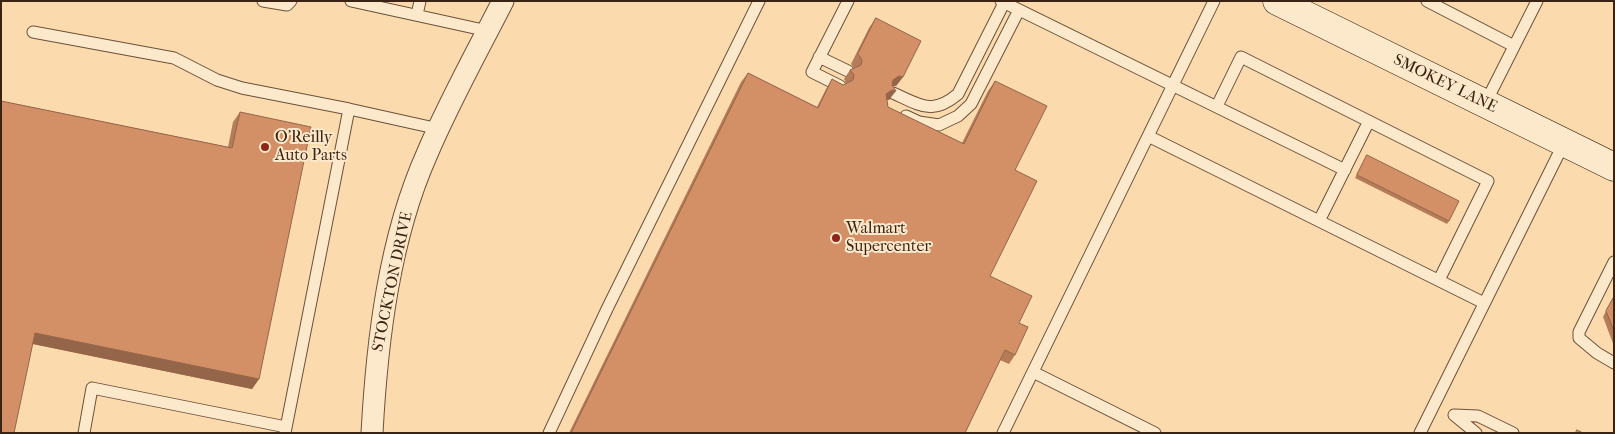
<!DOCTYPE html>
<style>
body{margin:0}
#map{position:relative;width:1615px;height:434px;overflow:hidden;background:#fbdbad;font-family:"IM FELL French Canon",serif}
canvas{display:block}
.frame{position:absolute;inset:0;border:2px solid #3b2313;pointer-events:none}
</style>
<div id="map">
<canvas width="1615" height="434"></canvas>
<div class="frame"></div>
</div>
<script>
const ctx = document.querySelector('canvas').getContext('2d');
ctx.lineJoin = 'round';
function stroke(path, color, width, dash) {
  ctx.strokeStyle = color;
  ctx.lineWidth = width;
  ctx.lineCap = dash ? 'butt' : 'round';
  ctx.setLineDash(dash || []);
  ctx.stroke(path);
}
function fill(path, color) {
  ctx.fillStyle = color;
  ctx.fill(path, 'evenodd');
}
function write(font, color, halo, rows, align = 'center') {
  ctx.font = font + ' "IM FELL French Canon",serif';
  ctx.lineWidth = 4;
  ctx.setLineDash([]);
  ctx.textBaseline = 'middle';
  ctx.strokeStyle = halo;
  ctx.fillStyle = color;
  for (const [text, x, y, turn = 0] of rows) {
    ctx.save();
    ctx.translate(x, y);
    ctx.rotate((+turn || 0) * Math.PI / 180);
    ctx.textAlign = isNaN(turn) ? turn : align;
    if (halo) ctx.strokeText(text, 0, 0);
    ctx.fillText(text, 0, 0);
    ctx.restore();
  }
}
const lane = new Path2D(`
 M 263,1 L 287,5 L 291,1
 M 351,1 L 488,31
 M 1001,1 L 1345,170
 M 1427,1 L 1514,46
 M 417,15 L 420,1
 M 33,32 L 174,58 L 217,80 L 242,88 L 349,109
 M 819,57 L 848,71
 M 840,86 L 812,72 L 848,1
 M 893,93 C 920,105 932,116 958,94 L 1004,3
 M 1485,104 L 1537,1
 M 1217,106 L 1241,57 L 1488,181 L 1439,280
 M 906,116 L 919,122 L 939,125 L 958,116 L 971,104 L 1019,10
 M 1148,136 L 1484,303
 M 1319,221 L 1369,121
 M 1614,262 L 1579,332 L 1579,338 L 1597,353 L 1614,363
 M 1033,372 L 1155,433
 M 84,433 L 92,388 L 286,427
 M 285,433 L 349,109 L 439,129
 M 549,433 L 607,309 L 759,1
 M 1003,433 L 1214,1
 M 1420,433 L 1564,143
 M 1476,433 L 1454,415 L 1478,416 L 1513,433`);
const street = new Path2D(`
 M 372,433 C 377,341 389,239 427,154 C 449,102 477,52 503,1`);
const secondary = new Path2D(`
 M 1277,1 L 1614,167`);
const wall = new Path2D(`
 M 876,18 L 903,77 L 896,86 L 893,86 L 889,100 L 887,100 L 888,107 L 962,143 L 988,91 L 995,81 L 1015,170 L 990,276 L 1019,323 L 1015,355 L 1009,364 L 1000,360 L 965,433 L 569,433 L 741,82 L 748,73 L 817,107 L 826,89 L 832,79 L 843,85 L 846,83 L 844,79 L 850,70 L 854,68 L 851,64 L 869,28 Z
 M 1,101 L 228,147 L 233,122 L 240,112 L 259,379 L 252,389 L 33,344 Z
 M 1367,155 L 1449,221 L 1447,224 L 1355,178 Z
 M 1614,295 L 1614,346 L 1603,317 Z`);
const shadedWall = new Path2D(`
 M 899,76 L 903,77 L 896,86 L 892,86 L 893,80 Z
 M 892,90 L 896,91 L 889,100 L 885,100 L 886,94 Z
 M 35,333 L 259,379 L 252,389 L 28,343 Z`);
const building = new Path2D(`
 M 876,18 L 921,41 L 903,77 L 899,76 L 893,80 L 892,85 L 896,91 L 892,90 L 886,94 L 888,107 L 964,144 L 995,81 L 1047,106 L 1015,170 L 1037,181 L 990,276 L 1032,296 L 1019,323 L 1028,327 L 1015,355 L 1005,350 L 965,433 L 571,433 L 748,73 L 818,108 L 832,79 L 843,85 L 853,80 L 854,75 L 850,70 L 861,65 L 862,60 L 858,54 Z
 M 1,101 L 232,148 L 240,112 L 311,127 L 259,379 L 35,333 L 14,433 L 1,433 Z
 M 1367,155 L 1459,201 L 1449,221 L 1357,175 Z
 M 1614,297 L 1614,331 L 1606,311 Z
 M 1577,430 L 1583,433 L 1576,433 Z`);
const markers = [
 [265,147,5,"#8f2418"],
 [836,238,5,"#8f2418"]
];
const streetNames = [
 ["SMOKEY LANE",1445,84,26],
 ["STOCKTON DRIVE",393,282,-78]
];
const poiNames = [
 ["O'Reilly",275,138],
 ["Auto Parts",275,156],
 ["Walmart",846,229],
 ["Supercenter",846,247]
];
stroke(lane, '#6b513a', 13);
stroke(street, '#6b513a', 23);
stroke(secondary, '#3b2313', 29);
stroke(lane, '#fce8ca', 11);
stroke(street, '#fce8ca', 21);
stroke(secondary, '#fce8ca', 28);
fill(wall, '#b57c59');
fill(shadedWall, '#946548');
fill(building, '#d39067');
stroke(building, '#946548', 1);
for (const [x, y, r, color] of markers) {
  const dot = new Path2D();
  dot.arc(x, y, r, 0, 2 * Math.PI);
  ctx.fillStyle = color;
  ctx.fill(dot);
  stroke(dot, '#fce8ca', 2);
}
write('16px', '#3b2313', '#fce8ca', streetNames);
write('16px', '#3b2313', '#fce8ca', poiNames, 'left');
</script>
